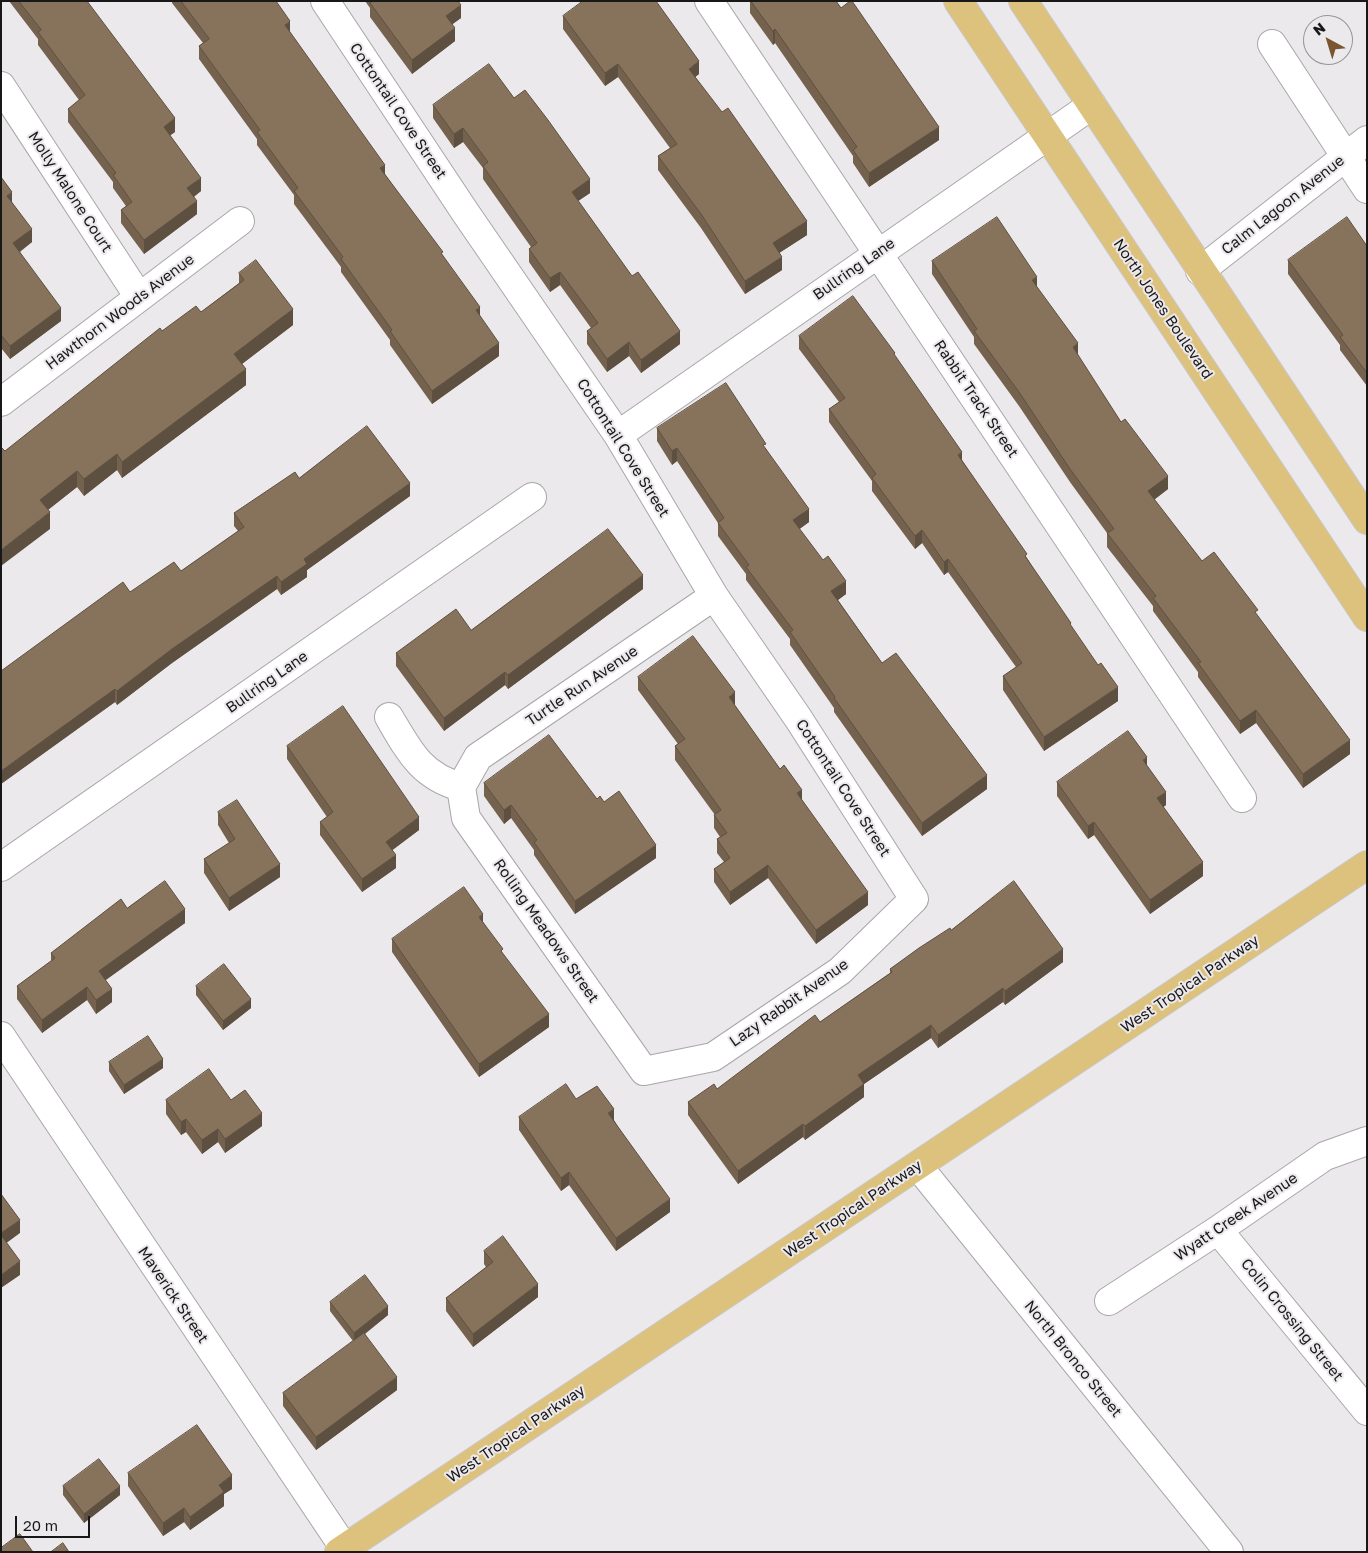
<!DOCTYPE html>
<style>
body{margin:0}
#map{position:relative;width:1368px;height:1553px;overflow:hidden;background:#ece9ed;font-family:"Golos Text",sans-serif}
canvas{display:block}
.frame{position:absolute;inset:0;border:2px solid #191819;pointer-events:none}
.north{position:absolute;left:1303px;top:15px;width:50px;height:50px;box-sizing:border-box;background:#ece9ed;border:1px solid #989598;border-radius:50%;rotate:321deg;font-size:14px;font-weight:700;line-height:20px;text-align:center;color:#191819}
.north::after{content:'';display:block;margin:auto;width:18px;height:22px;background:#79562f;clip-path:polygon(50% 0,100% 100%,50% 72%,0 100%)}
.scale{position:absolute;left:15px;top:1516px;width:75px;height:22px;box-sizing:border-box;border:2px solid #191819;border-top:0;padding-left:6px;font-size:15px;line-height:18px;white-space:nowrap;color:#191819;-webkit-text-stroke:4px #ece9ed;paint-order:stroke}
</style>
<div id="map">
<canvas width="1368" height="1553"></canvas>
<div class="frame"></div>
<div class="north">N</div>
<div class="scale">20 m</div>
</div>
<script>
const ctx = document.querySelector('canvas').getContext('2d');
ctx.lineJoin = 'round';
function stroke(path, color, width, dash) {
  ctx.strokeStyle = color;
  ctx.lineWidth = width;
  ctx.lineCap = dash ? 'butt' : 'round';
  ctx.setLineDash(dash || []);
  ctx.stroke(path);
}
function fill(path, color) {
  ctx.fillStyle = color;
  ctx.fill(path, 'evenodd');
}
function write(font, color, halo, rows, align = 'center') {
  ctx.font = font + ' "Golos Text",sans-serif';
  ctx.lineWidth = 4;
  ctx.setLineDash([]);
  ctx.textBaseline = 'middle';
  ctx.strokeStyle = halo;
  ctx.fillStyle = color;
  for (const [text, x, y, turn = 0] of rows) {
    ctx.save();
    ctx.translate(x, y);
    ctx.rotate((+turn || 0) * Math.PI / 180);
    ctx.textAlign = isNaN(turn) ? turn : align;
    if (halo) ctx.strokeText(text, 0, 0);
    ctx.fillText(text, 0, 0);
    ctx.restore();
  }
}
const minor = new Path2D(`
 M 325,1 L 465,212 L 618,435 L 714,596 L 798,718 L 914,899 L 840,971 L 713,1057 L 644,1071 L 466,818 L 461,787
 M 709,1 L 1242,798
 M 1272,44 L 1367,189
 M 1,86 L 139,297
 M 1200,271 L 1367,140
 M 1,402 L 240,221
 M 618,435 L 1092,105
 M 389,717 C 409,751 421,776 461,787
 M 461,787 L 478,757 L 714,596
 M 1,867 L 532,497
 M 1,1036 L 347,1552
 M 918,1166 L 1229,1552
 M 1218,1230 L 1367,1411
 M 1109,1301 L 1218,1230 L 1325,1156 L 1367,1141`);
const major = new Path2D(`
 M 958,1 L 1367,617
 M 1023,1 L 1367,520
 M 339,1552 L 1367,865`);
const wall = new Path2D(`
 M 9,1 L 87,1 L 175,132 L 170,135 L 201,191 L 194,197 L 197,214 L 144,254 L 121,223 L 121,210 L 126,206 L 113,188 L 113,182 L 68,122 L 68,109 L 79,100 L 38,45 L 38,39 Z
 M 172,1 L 276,1 L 290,32 L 385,174 L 443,256 L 480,316 L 499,356 L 432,404 L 390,345 L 390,340 L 341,272 L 341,267 L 294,204 L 294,195 L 257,145 L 257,139 L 199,59 L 199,46 L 203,43 L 172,3 Z
 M 365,1 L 458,1 L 461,18 L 452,24 L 455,41 L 412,74 L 370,17 L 370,8 Z
 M 750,1 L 836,1 L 939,140 L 869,187 L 853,163 L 853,156 L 775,43 L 773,45 L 750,13 Z
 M 563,16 L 699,74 L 695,77 L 807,235 L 779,253 L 782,270 L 745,294 L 701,228 L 658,170 L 658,156 L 670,148 L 618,77 L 605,86 L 563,29 Z
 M 514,98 L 590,193 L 578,201 L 680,344 L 641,373 L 629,356 L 607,372 L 587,344 L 587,331 L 591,328 L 560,285 L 550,292 L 529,262 L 529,249 L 531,247 L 483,179 L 483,168 L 463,142 L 454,148 L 433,118 L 433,105 Z
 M 1,177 L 12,202 L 32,242 L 20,252 L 61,321 L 10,359 L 1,348 Z
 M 1367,246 L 1367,386 L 1340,350 L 1340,345 L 1288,274 L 1288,260 Z
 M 932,261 L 1037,287 L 1078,356 L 1121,422 L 1168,489 L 1154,500 L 1202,561 L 1258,616 L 1350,754 L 1303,788 L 1256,723 L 1240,734 L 1198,677 L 1198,672 L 1153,611 L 1153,606 L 1107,547 L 1107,533 L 1070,482 L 1019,406 L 974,344 L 974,337 L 932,274 Z
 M 239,273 L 293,325 L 242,364 L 246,385 L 122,478 L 117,470 L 84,496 L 77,487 L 48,510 L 50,529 L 5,451 L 162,331 L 201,312 L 239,283 Z
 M 799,336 L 895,357 L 962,460 L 1027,558 L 1118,701 L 1044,751 L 1003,690 L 1003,676 L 1016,667 L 948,572 L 944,575 L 922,543 L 915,549 L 872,491 L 872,481 L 829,422 L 829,409 L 839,402 L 799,349 Z
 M 657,428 L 766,449 L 809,522 L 799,529 L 846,594 L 838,600 L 882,663 L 987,789 L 922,836 L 834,712 L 834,708 L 790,645 L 790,639 L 746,580 L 746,574 L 718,536 L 718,523 L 677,461 L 672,465 L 657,441 Z
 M 299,478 L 410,496 L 307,570 L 307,577 L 281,595 L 277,589 L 172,663 L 117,705 L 115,702 L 1,784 L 130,592 L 181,571 L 238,531 L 234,526 L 234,513 Z
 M 643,589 L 508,689 L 505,685 L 444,731 L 396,666 L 396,653 L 471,630 Z
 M 638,677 L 735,706 L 802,800 L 868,905 L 816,944 L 768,878 L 730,905 L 714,882 L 714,869 L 724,862 L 717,853 L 717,839 L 720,837 L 714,828 L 714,815 L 715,815 L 675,760 L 675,746 L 678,744 L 638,690 Z
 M 287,746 L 419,830 L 392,850 L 396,868 L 362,892 L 320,835 L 320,822 L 327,817 L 287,759 Z
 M 1147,766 L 1166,805 L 1163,807 L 1203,876 L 1150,914 L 1094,835 L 1088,839 L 1057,796 L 1057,782 Z
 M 484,783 L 597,799 L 604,802 L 656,858 L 575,914 L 534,855 L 534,850 L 511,818 L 504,824 L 484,796 Z
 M 218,812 L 280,877 L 229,911 L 204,873 L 204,859 L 229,843 L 218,825 Z
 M 127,908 L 185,923 L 105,980 L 112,1002 L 96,1014 L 87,1000 L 42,1033 L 17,999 L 17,986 L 51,961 L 51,953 Z
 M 483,922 L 549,1027 L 479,1077 L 392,952 L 392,939 Z
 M 951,930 L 1063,962 L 1005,1005 L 1003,1002 L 938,1048 L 931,1038 L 864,1084 L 864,1097 L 805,1140 L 803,1137 L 738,1184 L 688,1115 L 688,1102 L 717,1089 L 820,1022 L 890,973 L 890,969 Z
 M 196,986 L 251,1008 L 223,1030 L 196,995 Z
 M 109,1062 L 163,1068 L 124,1094 L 109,1071 Z
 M 576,1099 L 614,1120 L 670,1212 L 616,1251 L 569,1185 L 561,1191 L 519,1130 L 519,1117 Z
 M 166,1100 L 231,1100 L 262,1126 L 225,1153 L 218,1142 L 202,1154 L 186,1132 L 181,1135 L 166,1114 Z
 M 484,1251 L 538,1297 L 473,1347 L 446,1311 L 446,1298 L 486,1267 L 484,1264 Z
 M 330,1302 L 388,1315 L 365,1334 L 397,1390 L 316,1450 L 283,1406 L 283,1393 L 353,1341 L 330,1311 Z
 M 128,1473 L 232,1489 L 224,1494 L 224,1506 L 190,1530 L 184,1522 L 163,1536 L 128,1486 Z
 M 63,1486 L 120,1495 L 84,1523 L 63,1495 Z`);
const shadedWall = new Path2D(`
 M 461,5 L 461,18 L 446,29 L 446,16 Z
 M 290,21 L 290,34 L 285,25 Z
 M 455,28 L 455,41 L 412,74 L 412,60 Z
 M 775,29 L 775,43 L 773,45 L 773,31 Z
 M 699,61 L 699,74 L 689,82 L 689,69 Z
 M 618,64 L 618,77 L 605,86 L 605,73 Z
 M 175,118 L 175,132 L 164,140 L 164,127 Z
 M 939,127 L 939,140 L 869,187 L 869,173 Z
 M 463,128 L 463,142 L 454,148 L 454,134 Z
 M 385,165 L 385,178 L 380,168 Z
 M 201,178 L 201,191 L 187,201 L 187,188 Z
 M 590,179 L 590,193 L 572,205 L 572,192 Z
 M 12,192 L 12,205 L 7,196 Z
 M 197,201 L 197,214 L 144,254 L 144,240 Z
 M 807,221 L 807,235 L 773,257 L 773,243 Z
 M 32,229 L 32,242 L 13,256 L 13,243 Z
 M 782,257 L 782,270 L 745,294 L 745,281 Z
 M 560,272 L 560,285 L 550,292 L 550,278 Z
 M 1037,277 L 1037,290 L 1032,280 Z
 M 480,307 L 480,320 L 476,310 Z
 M 61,308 L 61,321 L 10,359 L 10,346 Z
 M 293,309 L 293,325 L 234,370 L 234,354 Z
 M 680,331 L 680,344 L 641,373 L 641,360 Z
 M 629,342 L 629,356 L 607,372 L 607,359 Z
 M 499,343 L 499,356 L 432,404 L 432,391 Z
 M 1078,343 L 1078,356 L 1073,347 Z
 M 246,369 L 246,385 L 122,478 L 122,462 Z
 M 677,448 L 677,461 L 672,465 L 672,451 Z
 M 962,452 L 962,465 L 958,455 Z
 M 117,454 L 117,470 L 84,496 L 84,479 Z
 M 77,471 L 77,487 L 40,516 L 40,500 Z
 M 1168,476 L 1168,489 L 1148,504 L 1148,491 Z
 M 410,483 L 410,496 L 307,570 L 307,577 L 281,595 L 281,582 L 304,559 Z
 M 809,509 L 809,522 L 793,534 L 793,520 Z
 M 50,512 L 50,529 L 1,566 L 1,550 Z
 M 922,530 L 922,543 L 915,549 L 915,536 Z
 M 948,559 L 948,572 L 944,575 L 944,562 Z
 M 643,575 L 643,589 L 508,689 L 508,675 Z
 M 277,576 L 277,589 L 172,663 L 117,705 L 117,691 L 172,649 Z
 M 846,581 L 846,594 L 831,605 L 831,591 Z
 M 505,672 L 505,685 L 444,731 L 444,718 Z
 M 1118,687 L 1118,701 L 1044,751 L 1044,737 Z
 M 115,689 L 115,702 L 1,784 L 1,771 Z
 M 735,692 L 735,706 L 729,697 Z
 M 1256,710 L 1256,723 L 1240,734 L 1240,721 Z
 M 1350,740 L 1350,754 L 1303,788 L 1303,774 Z
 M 1147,757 L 1147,770 L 1143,760 Z
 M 987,775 L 987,789 L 922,836 L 922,823 Z
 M 802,790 L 802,804 L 797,793 Z
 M 1166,792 L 1166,805 L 1157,812 L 1157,798 Z
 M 511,805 L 511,818 L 504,824 L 504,810 Z
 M 419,817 L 419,830 L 386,855 L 386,842 Z
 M 1094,822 L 1094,835 L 1088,839 L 1088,826 Z
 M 656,845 L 656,858 L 575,914 L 575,901 Z
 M 396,855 L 396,868 L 362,892 L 362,879 Z
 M 1203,862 L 1203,876 L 1150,914 L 1150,900 Z
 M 280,864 L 280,877 L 229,911 L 229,898 Z
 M 768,865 L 768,878 L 730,905 L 730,892 Z
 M 868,892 L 868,905 L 816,944 L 816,930 Z
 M 185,909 L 185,923 L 99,985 L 99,971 Z
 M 483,914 L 483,927 L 479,917 Z
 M 1063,949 L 1063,962 L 1005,1005 L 1005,991 Z
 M 87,987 L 87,1000 L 42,1033 L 42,1020 Z
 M 1003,988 L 1003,1002 L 938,1048 L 938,1035 Z
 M 112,989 L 112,1002 L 96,1014 L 96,1000 Z
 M 251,999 L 251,1008 L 223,1030 L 223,1021 Z
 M 549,1014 L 549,1027 L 479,1077 L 479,1064 Z
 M 931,1025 L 931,1038 L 864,1084 L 864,1097 L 805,1140 L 805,1126 L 858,1075 Z
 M 163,1059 L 163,1068 L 124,1094 L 124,1085 Z
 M 614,1109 L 614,1123 L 608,1113 Z
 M 262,1113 L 262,1126 L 225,1153 L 225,1139 Z
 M 186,1119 L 186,1132 L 181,1135 L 181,1122 Z
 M 803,1124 L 803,1137 L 738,1184 L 738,1171 Z
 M 218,1129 L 218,1142 L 202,1154 L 202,1140 Z
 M 569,1172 L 569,1185 L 561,1191 L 561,1178 Z
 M 670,1199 L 670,1212 L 616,1251 L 616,1238 Z
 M 20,1220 L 20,1233 L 1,1247 L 1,1233 Z
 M 20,1261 L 20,1275 L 1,1288 L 1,1275 Z
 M 538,1284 L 538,1297 L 473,1347 L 473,1334 Z
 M 388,1306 L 388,1315 L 354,1342 L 354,1333 Z
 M 397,1377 L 397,1390 L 316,1450 L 316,1437 Z
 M 232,1475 L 232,1489 L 224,1494 L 224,1506 L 190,1530 L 190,1517 L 219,1485 Z
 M 120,1486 L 120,1495 L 84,1523 L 84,1514 Z
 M 184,1508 L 184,1522 L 163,1536 L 163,1523 Z`);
const building = new Path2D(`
 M 19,1 L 87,1 L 175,118 L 164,127 L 201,178 L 187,188 L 197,201 L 144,240 L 121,210 L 132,202 L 113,175 L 116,173 L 68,109 L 85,95 L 38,32 L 41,30 Z
 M 181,1 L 276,1 L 290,21 L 285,25 L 385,165 L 380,168 L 443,252 L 441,253 L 480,307 L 476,310 L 499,343 L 432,391 L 390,331 L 392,330 L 341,259 L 343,257 L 294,191 L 298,188 L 257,132 L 260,130 L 199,46 L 209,39 Z
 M 373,1 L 458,1 L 461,5 L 446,16 L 455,28 L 412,60 L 370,3 Z
 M 583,1 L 656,1 L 699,61 L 689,69 L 722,112 L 728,108 L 807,221 L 773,243 L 782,257 L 745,281 L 701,214 L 658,156 L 677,144 L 618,64 L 605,73 L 563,16 Z
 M 751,1 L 836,1 L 841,8 L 850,1 L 852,1 L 939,127 L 869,173 L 853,150 L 857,147 L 775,29 L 773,31 Z
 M 489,64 L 514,98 L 525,90 L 548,120 L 590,179 L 572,192 L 632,276 L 638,272 L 680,331 L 641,360 L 629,342 L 607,359 L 587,331 L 598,323 L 560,272 L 550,278 L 529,249 L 537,243 L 483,166 L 488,162 L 463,128 L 454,134 L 433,105 Z
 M 1,177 L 12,192 L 7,196 L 32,229 L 13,243 L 61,308 L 10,346 L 1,335 Z
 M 997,217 L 1037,277 L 1032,280 L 1078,343 L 1073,347 L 1121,422 L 1125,419 L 1168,476 L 1148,491 L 1202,561 L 1214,552 L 1258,610 L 1255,612 L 1350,740 L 1303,774 L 1256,710 L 1240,721 L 1198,663 L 1201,662 L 1153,598 L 1156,596 L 1107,533 L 1114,529 L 1070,469 L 1019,392 L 974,331 L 977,329 L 932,261 Z
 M 1347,217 L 1367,246 L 1367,373 L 1340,337 L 1343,335 L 1288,260 Z
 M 256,260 L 293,309 L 234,354 L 246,369 L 122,462 L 117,454 L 84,479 L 77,471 L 40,500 L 50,512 L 1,550 L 1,447 L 5,451 L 160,328 L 162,331 L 196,306 L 201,312 L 244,280 L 239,273 Z
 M 853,296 L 895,353 L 894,354 L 962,452 L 958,455 L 1027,554 L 1025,556 L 1071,623 L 1070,624 L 1098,665 L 1101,663 L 1118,687 L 1044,737 L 1003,676 L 1022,663 L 948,559 L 944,562 L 922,530 L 915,536 L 872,478 L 876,474 L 829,409 L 845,398 L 799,336 Z
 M 726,383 L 766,444 L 763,445 L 809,509 L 793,520 L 823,560 L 828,556 L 846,581 L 831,591 L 882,663 L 896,653 L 987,775 L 922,823 L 834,698 L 835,697 L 790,632 L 793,630 L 746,567 L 749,565 L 718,523 L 724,518 L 677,448 L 672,451 L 657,428 Z
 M 367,426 L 410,483 L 304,559 L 307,564 L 281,582 L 277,576 L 172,649 L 117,691 L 115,689 L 1,771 L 1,671 L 123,582 L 130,592 L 174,562 L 181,571 L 244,527 L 234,513 L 295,472 L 299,478 Z
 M 608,529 L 643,575 L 508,675 L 505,672 L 444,718 L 396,653 L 456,609 L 471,630 Z
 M 693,636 L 735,692 L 729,697 L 780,769 L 784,765 L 802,790 L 797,793 L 868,892 L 816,930 L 768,865 L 730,892 L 714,869 L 730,858 L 717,839 L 727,833 L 714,815 L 721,810 L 675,746 L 685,739 L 638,677 Z
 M 343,706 L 419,817 L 386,842 L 396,855 L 362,879 L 320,822 L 333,812 L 287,746 Z
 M 1128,731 L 1147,757 L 1143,760 L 1166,792 L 1157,798 L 1203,862 L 1150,900 L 1094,822 L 1088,826 L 1057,782 Z
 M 549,735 L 597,799 L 600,796 L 604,802 L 619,791 L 656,845 L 575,901 L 534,842 L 537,840 L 511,805 L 504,810 L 484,783 Z
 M 237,800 L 280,864 L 229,898 L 204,859 L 235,839 L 218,812 Z
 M 165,881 L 185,909 L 99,971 L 112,989 L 96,1000 L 87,987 L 42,1020 L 17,986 L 55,958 L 51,953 L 121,899 L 127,908 Z
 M 1014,881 L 1063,949 L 1005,991 L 1003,988 L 938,1035 L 931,1025 L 858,1075 L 864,1084 L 805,1126 L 803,1124 L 738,1171 L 688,1102 L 714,1084 L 717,1089 L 815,1015 L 820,1022 L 892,972 L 890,969 L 919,948 L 950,928 L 951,930 Z
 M 464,887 L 483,914 L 479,917 L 503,949 L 501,951 L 549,1014 L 479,1064 L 392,939 Z
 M 224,964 L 251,999 L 223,1021 L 196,986 Z
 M 148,1036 L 163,1059 L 124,1085 L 109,1062 Z
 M 209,1069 L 231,1100 L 245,1090 L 262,1113 L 225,1139 L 218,1129 L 202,1140 L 186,1119 L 181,1122 L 166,1100 Z
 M 566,1084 L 576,1099 L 597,1086 L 614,1109 L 608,1113 L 670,1199 L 616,1238 L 569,1172 L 561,1178 L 519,1117 Z
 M 1,1194 L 20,1220 L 1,1233 Z
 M 1,1235 L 20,1261 L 1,1275 Z
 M 503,1236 L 538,1284 L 473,1334 L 446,1298 L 493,1262 L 484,1251 Z
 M 365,1275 L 388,1306 L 354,1333 L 330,1302 Z
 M 364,1333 L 397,1377 L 316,1437 L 283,1393 Z
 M 197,1425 L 232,1475 L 219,1485 L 224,1492 L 190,1517 L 184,1508 L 163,1523 L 128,1473 Z
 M 99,1459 L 120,1486 L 84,1514 L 63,1486 Z
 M 20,1534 L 33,1552 L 1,1552 L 1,1548 Z
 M 63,1543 L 69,1552 L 51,1552 Z`);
const streetNames = [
 ["Cottontail Cove Street",398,111,56],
 ["Molly Malone Court",70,192,57],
 ["Calm Lagoon Avenue",1283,205,-38],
 ["Bullring Lane",854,269,-35],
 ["North Jones Boulevard",1163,309,56],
 ["Hawthorn Woods Avenue",120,312,-37],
 ["Rabbit Track Street",976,399,56],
 ["Cottontail Cove Street",623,448,58],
 ["Bullring Lane",267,682,-35],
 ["Turtle Run Avenue",582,686,-34],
 ["Cottontail Cove Street",843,788,57],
 ["Rolling Meadows Street",546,931,55],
 ["West Tropical Parkway",1190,984,-34],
 ["Lazy Rabbit Avenue",789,1003,-35],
 ["West Tropical Parkway",853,1209,-34],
 ["Wyatt Creek Avenue",1236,1217,-34],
 ["Maverick Street",173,1295,56],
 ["Colin Crossing Street",1292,1320,51],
 ["North Bronco Street",1073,1359,51],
 ["West Tropical Parkway",516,1434,-34]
];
stroke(minor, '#a8a6a9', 30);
stroke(major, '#c8c8c8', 30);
stroke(minor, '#fff', 28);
stroke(major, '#ddc27e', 28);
fill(wall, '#74624e');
fill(shadedWall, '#5e5040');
fill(building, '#87725b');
stroke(building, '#5e5040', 1);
write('15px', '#191819', '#ece9ed', streetNames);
</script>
